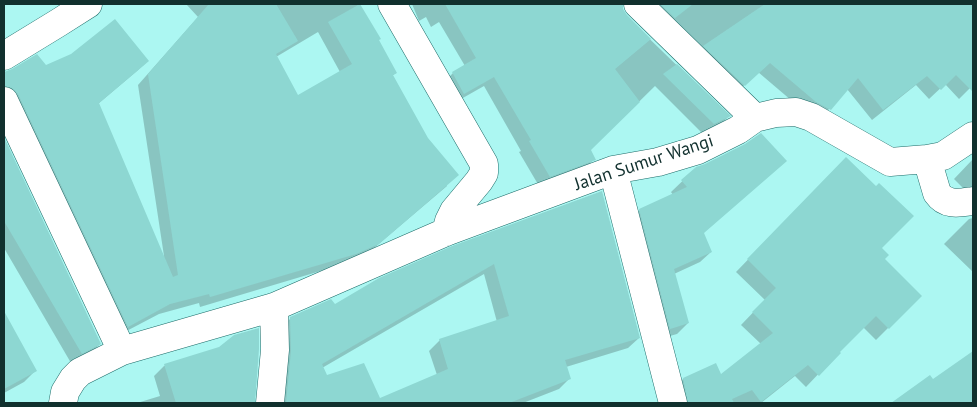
<!DOCTYPE html>
<style>
body{margin:0}
#map{position:relative;width:977px;height:407px;overflow:hidden;background:#acf7f2;font-family:"PT Sans",sans-serif}
canvas{display:block}
.frame{position:absolute;inset:0;border:5px solid #11302e;pointer-events:none}
</style>
<div id="map">
<canvas width="977" height="407"></canvas>
<div class="frame"></div>
</div>
<script>
const ctx = document.querySelector('canvas').getContext('2d');
ctx.lineJoin = 'round';
function fill(path, color) {
  ctx.fillStyle = color;
  ctx.fill(path, 'evenodd');
}
function stroke(path, color, width, dash) {
  ctx.strokeStyle = color;
  ctx.lineWidth = width;
  ctx.lineCap = dash ? 'butt' : 'round';
  ctx.setLineDash(dash || []);
  ctx.stroke(path);
}
function write(font, color, halo, rows, align = 'center') {
  ctx.font = font + ' "PT Sans",sans-serif';
  ctx.lineWidth = 5;
  ctx.setLineDash([]);
  ctx.textBaseline = 'middle';
  ctx.strokeStyle = halo;
  ctx.fillStyle = color;
  for (const [text, x, y, turn = 0] of rows) {
    ctx.save();
    ctx.translate(x, y);
    ctx.rotate((+turn || 0) * Math.PI / 180);
    ctx.textAlign = isNaN(turn) ? turn : align;
    if (halo) ctx.strokeText(text, 0, 0);
    ctx.fillText(text, 0, 0);
    ctx.restore();
  }
}
const shadow = new Path2D(`
 M 186,4 L 357,4 L 396,73 L 392,76 L 447,186 L 367,254 L 344,264 L 200,307 L 199,303 L 159,314 L 117,336 L 4,100 L 4,73 L 46,66 L 148,61 L 137,71 L 98,104 L 163,256 L 164,256 L 138,85 L 198,17 ZM 318,32 L 340,72 L 298,97 L 276,57 Z
 M 412,4 L 622,4 L 622,8 L 626,16 L 729,116 L 719,126 L 703,134 L 655,86 L 590,150 L 594,159 L 584,170 L 539,186 L 519,152 L 521,151 L 484,86 L 454,103 L 442,84 L 453,73 L 465,66 L 439,22 L 431,27 L 426,17 L 419,21 Z
 M 639,4 L 933,4 L 965,36 L 973,28 L 973,85 L 959,99 L 945,84 L 929,99 L 916,85 L 872,120 L 847,89 L 819,120 L 805,112 L 758,72 L 733,96 Z
 M 4,140 L 100,344 L 90,354 L 71,363 L 4,248 Z
 M 846,158 L 880,248 L 883,259 L 920,296 L 876,340 L 863,327 L 806,387 L 795,376 L 761,403 L 674,403 L 671,391 L 683,379 L 721,376 L 761,344 L 741,325 L 765,300 L 736,272 Z
 M 973,159 L 973,198 L 954,179 Z
 M 696,168 L 703,234 L 711,252 L 700,262 L 674,274 L 688,323 L 677,334 L 659,339 L 629,220 L 640,210 L 673,195 L 671,192 Z
 M 601,192 L 639,338 L 628,348 L 566,367 L 570,378 L 559,389 L 523,403 L 277,403 L 280,329 L 291,318 L 334,306 ZM 484,274 L 497,322 L 440,340 L 429,351 L 437,375 L 380,400 L 326,377 L 322,368 Z
 M 973,218 L 973,272 L 944,244 L 969,219 Z
 M 4,314 L 35,371 L 24,382 L 4,393 Z
 M 219,348 L 253,403 L 137,403 L 160,396 L 154,376 L 164,366 Z
 M 973,352 L 973,403 L 893,403 L 930,377 L 933,381 Z`);
const building = new Path2D(`
 M 209,4 L 276,4 L 298,41 L 276,54 L 298,95 L 352,64 L 328,22 L 360,4 L 381,39 L 379,40 L 397,73 L 393,75 L 428,138 L 459,175 L 379,244 L 356,254 L 210,297 L 209,294 L 170,304 L 128,327 L 18,94 L 12,88 L 4,86 L 4,72 L 12,69 L 37,54 L 46,65 L 71,54 L 115,19 L 149,61 L 99,103 L 173,277 L 178,275 L 148,74 Z
 M 445,4 L 623,4 L 623,9 L 627,15 L 651,39 L 615,69 L 640,102 L 591,150 L 596,160 L 550,177 L 529,141 L 531,140 L 494,77 L 464,94 L 452,72 L 476,58 Z
 M 660,4 L 693,4 L 675,18 Z
 M 765,4 L 973,4 L 973,92 L 956,75 L 941,90 L 927,76 L 883,110 L 858,78 L 831,110 L 816,102 L 770,63 L 745,86 L 703,46 Z
 M 677,64 L 731,116 L 714,124 L 663,74 Z
 M 761,133 L 787,161 L 704,233 L 712,252 L 674,269 L 689,323 L 670,329 L 639,209 L 687,187 L 681,180 L 696,167 L 705,164 L 745,144 Z
 M 4,137 L 101,344 L 82,354 L 4,221 Z
 M 846,157 L 876,186 L 879,183 L 914,216 L 882,248 L 889,255 L 885,259 L 922,296 L 889,329 L 876,316 L 840,352 L 841,353 L 819,376 L 808,365 L 761,402 L 752,390 L 732,399 L 734,403 L 688,403 L 683,378 L 716,363 L 721,374 L 773,333 L 752,312 L 776,288 L 747,259 Z
 M 602,191 L 640,338 L 565,360 L 571,379 L 509,403 L 286,403 L 291,351 L 290,317 L 331,299 L 335,304 L 379,278 L 452,246 ZM 494,264 L 509,316 L 439,339 L 448,369 L 380,398 L 364,363 L 327,375 L 322,364 Z
 M 4,311 L 37,371 L 4,389 Z
 M 259,328 L 259,349 L 255,403 L 176,403 L 164,364 L 219,347 L 234,335 Z
 M 973,351 L 973,403 L 891,403 L 930,375 L 933,379 Z`);
const minor = new Path2D(`
 M 392,4 L 484,164 L 484,173 L 479,181 L 454,211 L 449,221 L 446,232
 M 638,4 L 755,118
 M 4,56 L 58,23 L 88,4
 M 4,101 L 122,351
 M 927,159 L 937,193 C 946,206 959,203 973,201
 M 613,170 L 673,403
 M 63,403 L 65,392 L 73,379 L 80,372 L 122,351 L 274,307 L 446,232 L 613,170 L 658,162 L 698,150 L 738,130 L 755,118 L 776,113 L 796,112 L 811,117 L 890,162 L 927,159 L 943,156 L 973,136
 M 270,403 L 275,350 L 274,307`);
const streetNames = [
 ["Jalan Sumur Wangi",644,163,-18]
];
fill(shadow, '#0003');
fill(building, '#8dd7d2');
stroke(minor, '#1c6b68', 29);
stroke(minor, '#fff', 28);
write('18px', '#11302e', '#fff', streetNames);
</script>
